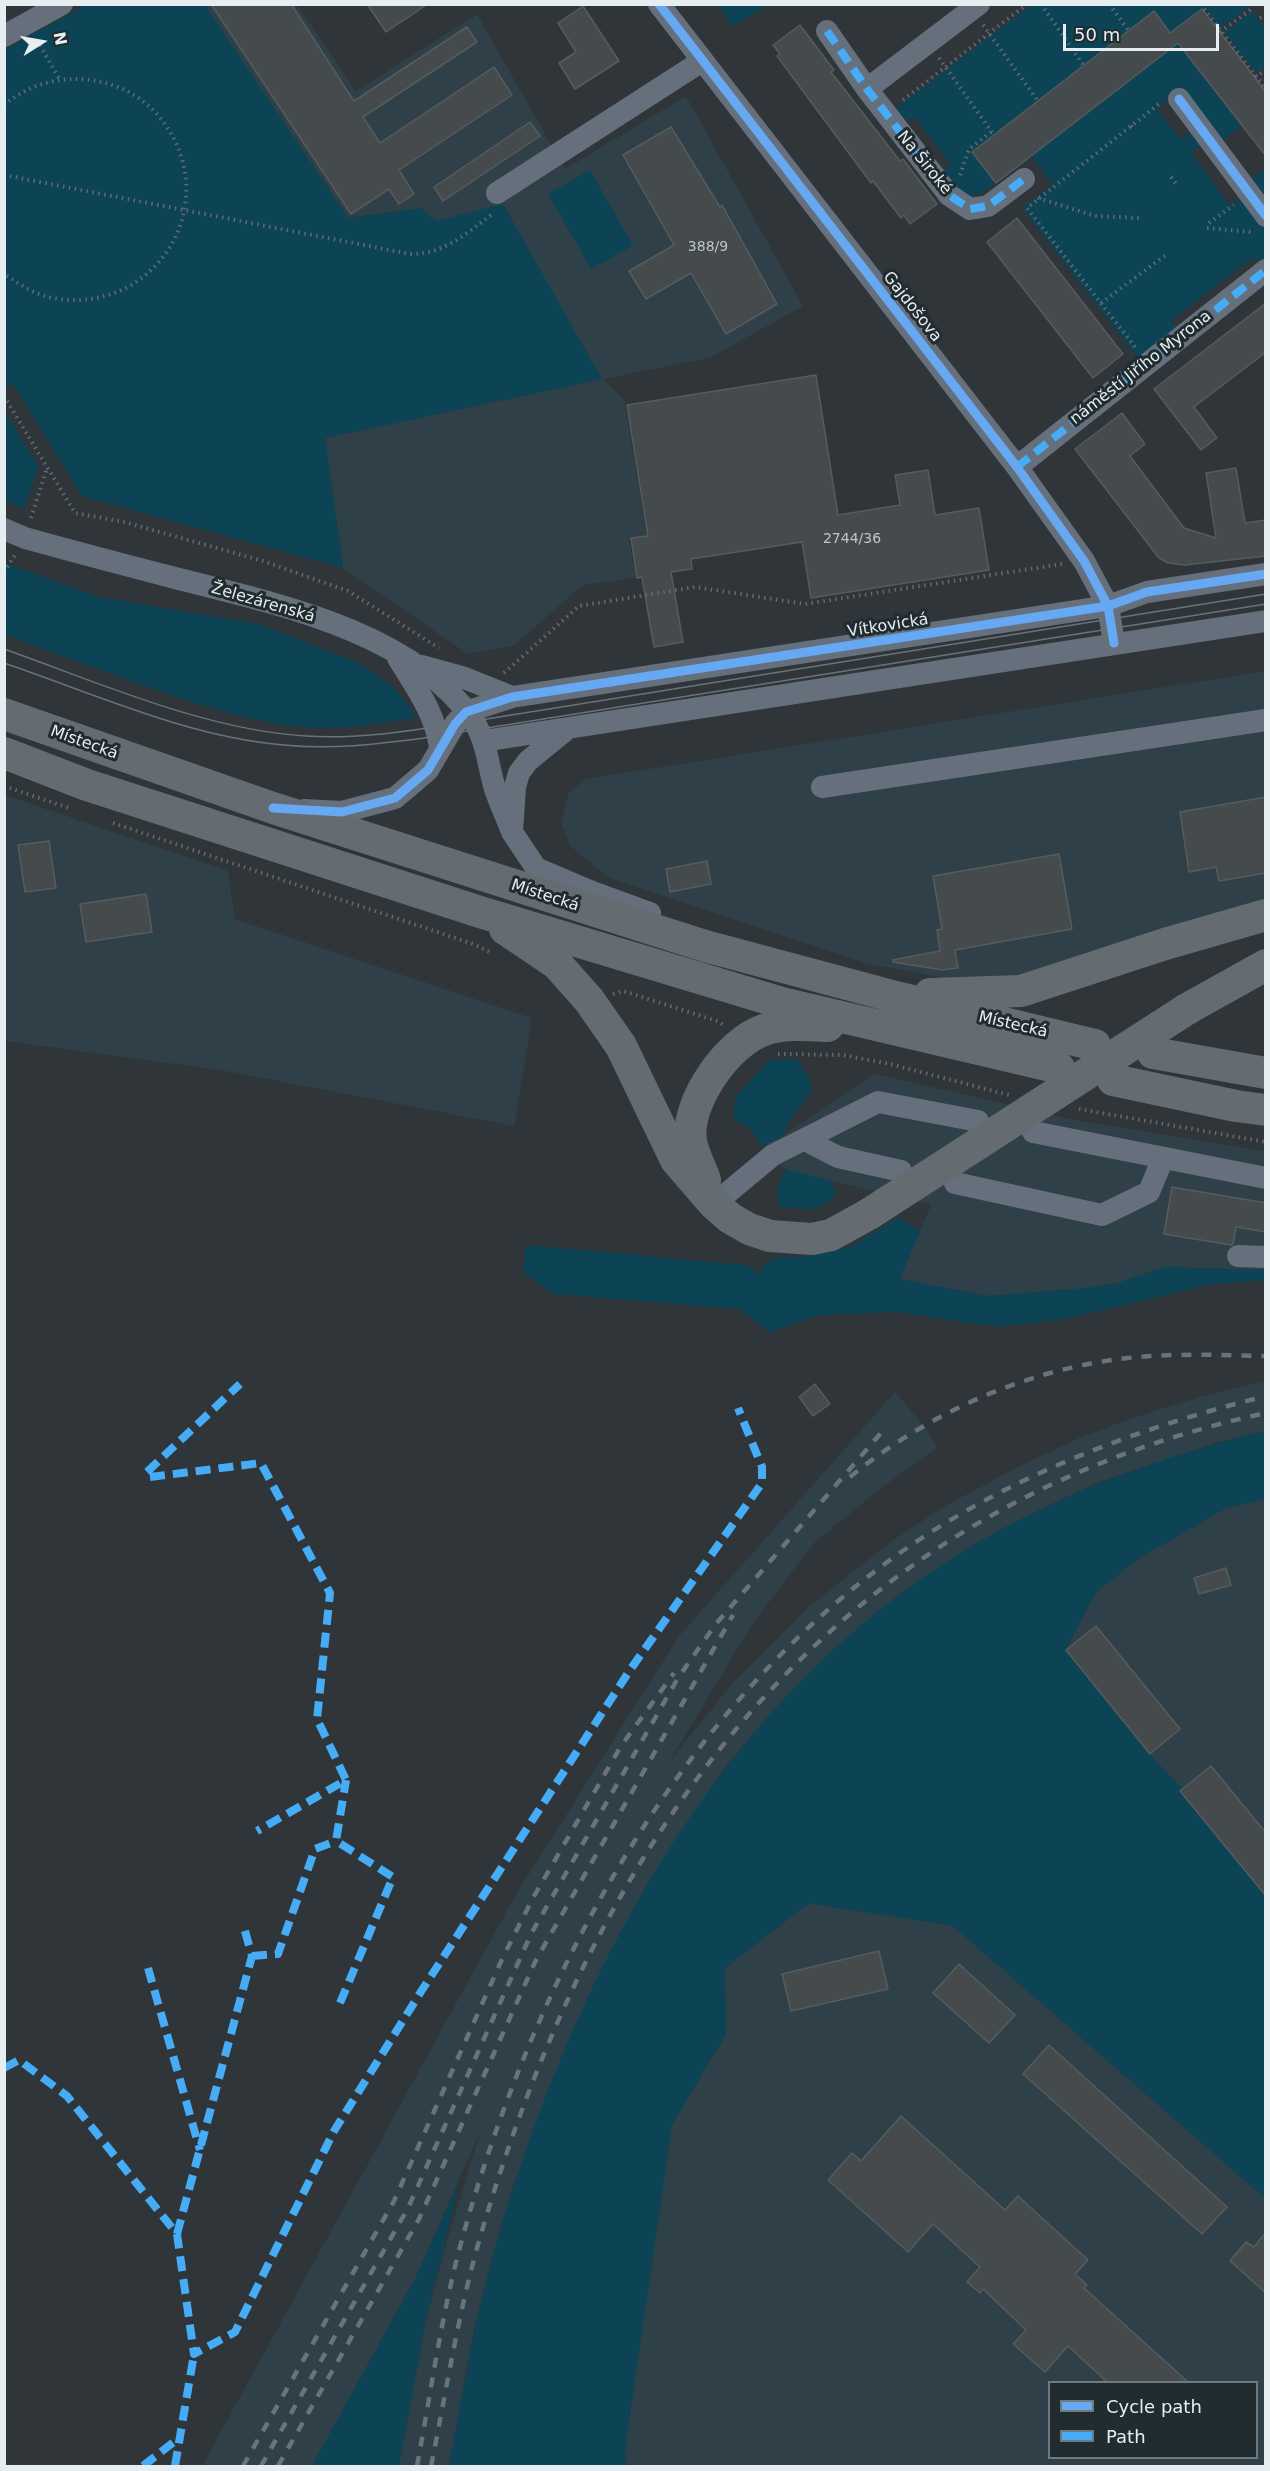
<!DOCTYPE html>
<meta charset="utf-8">
<style>
body{margin:0}
#map{position:relative;width:1270px;height:2471px;overflow:hidden;background:#2f3538;font-family:"DejaVu Sans",sans-serif}
canvas{display:block}
.frame{position:absolute;inset:0;border:6px solid #e7eef1;pointer-events:none}
.legend{position:absolute;left:1048px;top:2381px;width:210px;height:78px;box-sizing:border-box;background:#212c31;border:2px solid #707a7e;margin:0;padding:8px 10px;list-style:none;font-size:18px;color:#e7eef1}
.legend li{display:flex;align-items:center;gap:12px;height:30px}
.legend b{width:30px;border:2px solid #707a7e}
.north{position:absolute;left:12px;top:12px;width:60px;height:60px;-webkit-text-stroke:4px #212c31;paint-order:stroke;rotate:79deg;font-size:16px;font-weight:700;line-height:24px;text-align:center;color:#e7eef1}
.north::after{content:'';display:block;margin:auto;width:21px;height:27px;background:#e7eef1;clip-path:polygon(50% 0,100% 100%,50% 72%,0 100%)}
.scale{position:absolute;left:1063px;top:24px;width:156px;height:27px;box-sizing:border-box;border:3px solid #e7eef1;border-top:0;padding-left:8px;font-size:18px;line-height:21px;white-space:nowrap;color:#e7eef1;-webkit-text-stroke:4px #212c31;paint-order:stroke}
</style>
<div id="map">
<canvas width="1270" height="2471"></canvas>
<div class="frame"></div>
<ul class="legend">
<li><b style="height:8px;background:#66a8f1"></b>Cycle path</li>
<li><b style="height:8px;background:#46acf6"></b>Path</li>
</ul>
<div class="north">N</div>
<div class="scale">50 m</div>
</div>
<script>
const ctx = document.querySelector('canvas').getContext('2d');
ctx.lineJoin = 'round';
function fill(path, color) {
  ctx.fillStyle = color;
  ctx.fill(path, 'evenodd');
}
function stroke(path, color, width, dash) {
  ctx.strokeStyle = color;
  ctx.lineWidth = width;
  ctx.lineCap = dash ? 'butt' : 'round';
  ctx.setLineDash(dash || []);
  ctx.stroke(path);
}
function write(font, color, halo, rows, align = 'center') {
  ctx.font = font + ' "DejaVu Sans",sans-serif';
  ctx.lineWidth = 6;
  ctx.setLineDash([]);
  ctx.textBaseline = 'middle';
  ctx.strokeStyle = halo;
  ctx.fillStyle = color;
  for (const [text, x, y, turn = 0] of rows) {
    ctx.save();
    ctx.translate(x, y);
    ctx.rotate((+turn || 0) * Math.PI / 180);
    ctx.textAlign = isNaN(turn) ? turn : align;
    if (halo) ctx.strokeText(text, 0, 0);
    ctx.fillText(text, 0, 0);
    ctx.restore();
  }
}
const built = new Path2D(`
 M 205,5 L 297,5 L 356,91 L 477,14 L 565,169 L 686,96 L 803,306 L 710,358 L 603,379 L 624,399 L 647,537 L 629,540 L 636,578 L 583,585 L 513,646 L 468,654 L 343,568 L 325,438 L 602,379 L 422,208 L 348,218 Z
 M 1265,671 L 1265,902 L 1005,981 L 950,979 L 869,964 L 609,878 L 570,846 L 561,822 L 569,792 L 586,779 Z
 M 5,795 L 228,871 L 235,919 L 532,1018 L 514,1126 L 220,1070 L 5,1041 Z
 M 875,1074 L 1080,1121 L 1265,1151 L 1265,1270 L 1165,1267 L 1118,1283 L 1089,1288 L 988,1296 L 899,1279 L 931,1205 L 788,1170 L 780,1166 L 766,1144 L 782,1136 Z
 M 1265,1381 L 1265,1431 L 1215,1443 L 1097,1483 L 1041,1509 L 970,1547 L 921,1580 L 839,1646 L 767,1718 L 731,1760 L 703,1799 L 515,2180 L 493,2254 L 473,2334 L 449,2466 L 399,2466 L 425,2324 L 447,2241 L 481,2130 L 416,2277 L 312,2466 L 202,2466 L 515,1896 L 679,1636 L 895,1392 L 925,1427 L 938,1447 L 881,1488 L 815,1542 L 753,1623 L 669,1762 L 731,1685 L 806,1609 L 893,1540 L 945,1506 L 1020,1466 L 1079,1438 L 1132,1418 L 1203,1396 Z
 M 1265,1499 L 1265,1893 L 1182,1788 L 1148,1753 L 1066,1649 L 1096,1592 L 1141,1557 L 1226,1508 Z
 M 809,1903 L 953,1926 L 1265,2198 L 1265,2466 L 627,2466 L 625,2450 L 671,2125 L 726,2034 L 725,1968 ZM 1050,2382 L 1256,2382 L 1256,2458 L 1050,2458 Z`);
const green = new Path2D(`
 M 88,4 L 205,5 L 348,218 L 422,208 L 436,221 L 503,204 L 602,379 L 325,438 L 343,568 L 82,496 L 13,384 L 5,388 L 4,50 Z
 M 1248,4 L 1250,7 L 1221,28 L 1204,7 L 1170,33 L 1155,12 L 972,152 L 996,183 L 979,194 L 961,197 L 938,169 L 952,166 L 915,118 L 897,120 L 891,112 L 1031,5 Z
 M 719,5 L 768,5 L 732,27 Z
 M 1253,11 L 1265,29 L 1265,66 L 1256,73 L 1224,32 Z
 M 1178,43 L 1242,126 L 1223,140 L 1182,89 L 1157,109 L 1180,139 L 1191,132 L 1200,145 L 1191,153 L 1230,205 L 1240,198 L 1265,221 L 1265,265 L 1258,265 L 1252,258 L 1171,321 L 1177,329 L 1141,362 L 1022,208 L 1053,184 L 1031,156 Z
 M 1265,168 L 1265,204 L 1250,181 Z
 M 590,170 L 633,246 L 591,269 L 548,194 Z
 M 4,410 L 39,467 L 24,509 L 5,501 Z
 M 5,563 L 99,597 L 258,624 L 354,661 L 373,672 L 393,687 L 410,707 L 416,718 C 380,723 338,731 302,727 C 243,721 189,701 134,682 C 91,666 47,651 5,634 Z
 M 796,1059 L 809,1077 L 812,1091 L 792,1117 L 782,1136 L 762,1146 C 754,1135 749,1122 734,1121 L 735,1097 L 770,1060 Z
 M 788,1170 L 830,1180 L 837,1191 C 822,1215 805,1210 780,1206 C 775,1194 779,1184 784,1172 Z
 M 898,1217 L 920,1231 L 900,1279 L 988,1296 L 1089,1288 L 1118,1283 L 1165,1267 L 1265,1270 L 1266,1280 L 1213,1284 L 1065,1319 L 997,1327 L 897,1312 L 818,1315 L 770,1333 L 740,1309 L 554,1294 L 523,1272 L 526,1245 L 746,1265 L 762,1275 L 762,1267 L 776,1257 L 806,1257 L 852,1246 Z
 M 1265,1431 L 1265,1499 L 1226,1508 L 1141,1557 L 1096,1592 L 1066,1649 L 1148,1753 L 1182,1788 L 1265,1893 L 1265,2198 L 953,1926 L 809,1903 L 725,1968 L 726,2034 L 672,2125 L 625,2450 L 627,2466 L 449,2466 C 463,2395 474,2322 494,2252 C 572,1977 717,1698 970,1547 C 1063,1492 1162,1456 1265,1431 Z
 M 460,2180 L 425,2324 L 399,2466 L 312,2466 L 416,2277 Z`);
const building = new Path2D(`
 M 211,4 L 291,4 L 354,101 L 467,27 L 477,42 L 363,117 L 380,143 L 494,67 L 512,95 L 399,170 L 414,194 L 399,204 L 389,189 L 351,214 Z
 M 367,4 L 428,4 L 386,32 Z
 M 583,6 L 619,61 L 575,89 L 559,63 L 576,52 L 558,23 Z
 M 1202,9 L 1266,92 L 1266,156 L 1178,43 L 996,183 L 972,152 L 1154,11 L 1170,33 Z
 M 800,25 L 834,70 L 831,72 L 900,161 L 903,159 L 937,204 L 910,224 L 904,215 L 901,218 L 873,181 L 871,183 L 777,56 L 780,54 L 773,45 Z
 M 530,122 L 540,136 L 443,201 L 434,187 Z
 M 671,127 L 720,207 L 722,205 L 777,304 L 726,334 L 691,273 L 646,299 L 629,271 L 674,245 L 623,155 Z
 M 1017,218 L 1123,354 L 1093,378 L 987,242 Z
 M 1266,303 L 1266,352 L 1194,407 L 1217,438 L 1201,450 L 1154,389 Z
 M 816,375 L 838,515 L 900,505 L 895,475 L 928,470 L 935,515 L 979,508 L 989,570 L 811,598 L 802,542 L 691,559 L 692,569 L 671,572 L 683,642 L 654,647 L 642,577 L 637,578 L 631,538 L 648,536 L 627,405 Z
 M 1122,413 L 1145,444 L 1130,456 L 1184,528 L 1216,538 L 1206,473 L 1236,468 L 1245,523 L 1266,520 L 1266,556 L 1185,565 L 1168,563 L 1159,558 L 1075,449 Z
 M 1266,797 L 1266,873 L 1219,881 L 1216,867 L 1189,872 L 1180,812 Z
 M 49,841 L 56,888 L 25,892 L 18,845 Z
 M 1059,854 L 1072,929 L 955,950 L 958,968 L 942,970 L 893,962 L 893,960 L 940,951 L 937,930 L 942,929 L 933,876 Z
 M 707,861 L 711,884 L 670,892 L 666,869 Z
 M 146,894 L 152,932 L 86,942 L 80,904 Z
 M 1172,1187 L 1266,1203 L 1266,1232 L 1236,1227 L 1233,1244 L 1231,1245 L 1164,1234 Z
 M 815,1384 L 830,1404 L 813,1416 L 799,1397 Z
 M 1226,1568 L 1231,1585 L 1199,1594 L 1194,1578 Z
 M 1096,1626 L 1180,1729 L 1150,1754 L 1066,1650 Z
 M 1211,1766 L 1266,1833 L 1266,1896 L 1180,1791 Z
 M 879,1951 L 888,1989 L 791,2011 L 782,1974 Z
 M 959,1964 L 1015,2015 L 989,2043 L 933,1993 Z
 M 1049,2045 L 1227,2207 L 1202,2234 L 1023,2074 Z
 M 901,2116 L 1005,2210 L 1018,2196 L 1088,2260 L 1075,2274 L 1087,2285 L 1084,2288 L 1188,2382 L 1107,2382 L 1068,2346 L 1045,2372 L 1013,2344 L 1026,2330 L 983,2289 L 980,2293 L 967,2282 L 980,2267 L 933,2224 L 908,2252 L 828,2180 L 852,2153 L 861,2161 Z
 M 1266,2232 L 1266,2293 L 1230,2261 L 1246,2242 L 1254,2247 Z`);
const path = new Path2D(`
 M 1041,4 L 1084,66
 M 1109,4 L 1129,31
 M 1204,9 L 1266,89
 M 1260,18 L 1266,15
 M 983,25 L 1038,101
 M 1220,32 L 1253,8
 M 37,40 L 60,80
 M 939,58 L 994,135
 M 1255,77 L 1266,70
 M 903,100 L 1027,4
 M 4,105 C 30,83 63,75 97,81 C 126,86 151,103 167,127 C 222,210 152,316 53,298 C 35,295 19,284 4,274
 M 1131,126 L 1135,130
 M 4,175 L 410,254 C 446,254 466,233 494,213
 M 960,175 L 969,149 L 991,132
 M 1171,177 L 1178,186
 M 1038,198 L 1095,216 L 1139,218
 M 1209,223 L 1234,205
 M 1207,228 L 1251,232
 M 1101,303 L 1166,255
 M 1135,347 L 1027,208 L 1159,104
 M 4,396 L 75,513 L 124,522 L 263,561 L 348,591 L 439,648
 M 31,518 L 47,468
 M 4,572 L 15,555
 M 504,673 L 579,606 L 695,587 L 805,604 L 1062,564
 M 4,786 L 69,808
 M 113,823 L 473,944 L 492,953
 M 613,994 L 623,991 L 720,1022 L 725,1027
 M 778,1054 L 843,1055 L 890,1064 L 1009,1095
 M 1079,1109 L 1266,1142`);
const minor = new Path2D(`
 M 659,4 L 1017,467 L 1084,561 L 1108,606 L 1114,643
 M 827,31 L 867,89 L 949,195 L 970,209 L 988,206 L 1024,179
 M 4,36 L 62,4
 M 867,89 L 979,4
 M 1179,99 L 1266,216
 M 497,193 L 702,61
 M 1017,467 L 1266,270
 M 4,529 L 25,538 C 75,552 125,565 175,578 C 273,603 412,631 473,720 C 487,741 488,766 495,789 C 500,804 507,818 512,832
 M 398,658 C 415,686 436,714 440,748
 M 422,666 L 462,677 L 512,697
 M 567,729 L 528,761 L 519,773 L 515,787 L 512,832 L 536,868 L 590,891 L 650,913
 M 483,741 L 1266,621
 M 822,787 L 1266,720
 M 304,810 L 342,812 L 395,798 L 428,770 L 455,724 L 466,712 L 512,697 L 1108,606 L 1147,592 L 1266,574
 M 1033,1132 L 1266,1178
 M 805,1140 L 838,1157 L 901,1171
 M 955,1183 L 1102,1215 L 1149,1192 L 1163,1158
 M 714,1204 L 773,1155 L 878,1102 L 978,1121
 M 1238,1256 L 1266,1257`);
const highway = new Path2D(`
 M 4,714 L 273,808 L 705,946 L 888,995 L 1095,1045
 M 4,753 L 87,785 L 480,912 L 782,1003 L 1059,1068
 M 505,929 L 557,964 L 589,1000 L 621,1046 L 676,1160 L 714,1204 L 730,1218 L 749,1229 L 770,1236 L 812,1239 L 831,1235 L 869,1214
 M 930,994 L 1021,991 L 1165,944 L 1266,915
 M 1187,1009 L 1266,965
 M 1153,1053 L 1266,1073
 M 1113,1080 L 1236,1106 L 1266,1110
 M 705,1180 C 701,1168 693,1154 691,1141 C 685,1103 728,1042 764,1030 C 784,1023 807,1025 828,1026`);
const tram = new Path2D(`
 M 4,649 C 100,683 205,730 306,736 C 362,740 418,729 474,721 L 1266,594
 M 4,663 C 95,694 188,737 284,745 C 331,750 377,744 424,738 L 1266,604`);
const rail = new Path2D(`
 M 850,1477 C 928,1413 1027,1369 1128,1358 C 1174,1353 1220,1355 1266,1356
 M 243,2466 L 394,2201 L 503,1957 L 533,1898 L 621,1746 L 674,1673
 M 261,2466 L 408,2208 L 531,1934 L 678,1678 L 715,1625 L 887,1426
 M 278,2466 L 419,2219 L 536,1960 L 733,1615
 M 417,2466 C 431,2392 441,2317 461,2243 C 538,1962 699,1666 959,1515 C 1055,1459 1158,1423 1266,1396
 M 431,2466 C 446,2393 457,2320 477,2248 C 594,1837 828,1507 1266,1413`);
const highwayBridge = new Path2D(`
 M 869,1214 L 1187,1009`);
const quiet = new Path2D(`
 M 827,31 L 867,89 L 949,195 L 970,209 L 988,206 L 1024,179
 M 1017,467 L 1266,270
 M 147,1472 L 240,1384
 M 150,1477 L 261,1463 L 330,1593 L 317,1719 L 346,1780 L 257,1831
 M 252,1956 L 278,1954 L 315,1849 L 336,1841
 M 148,1968 L 200,2150
 M 340,2003 L 393,1877 L 336,1841 L 346,1780
 M 4,2068 L 19,2060 L 67,2096 L 177,2234 L 194,2354 L 235,2332 L 334,2131 L 422,1990 L 630,1670 L 762,1483 L 762,1467 L 738,1408
 M 177,2234 L 252,1956 L 243,1924
 M 143,2466 L 180,2437
 M 175,2466 L 194,2354`);
const cycleway = new Path2D(`
 M 659,4 L 1017,467 L 1084,561 L 1108,606 L 1114,643
 M 1179,99 L 1266,216
 M 273,808 L 342,812 L 395,798 L 428,770 L 455,724 L 466,712 L 512,697 L 1108,606 L 1147,592 L 1266,574`);
const numberNames = [
 ["388/9",708,247],
 ["2744/36",852,539]
];
const streetNames = [
 ["Na Široké",924,163,51],
 ["Gajdošova",912,307,52],
 ["náměstí Jiřího Myrona",1141,368,-38],
 ["Železárenská",263,603,16],
 ["Vítkovická",888,626,-9],
 ["Místecká",84,743,20],
 ["Místecká",545,896,18],
 ["Místecká",1013,1025,13]
];
fill(built, '#2f4048');
fill(green, '#0c4456');
fill(building, '#454b4c');
stroke(building, '#565c5e', 1.5);
stroke(path, '#626b72', 4, [1.5, 4.5]);
stroke(minor, '#65707c', 22);
stroke(highway, '#656c71', 32);
stroke(tram, '#6a727a', 1.5);
stroke(rail, '#6a727a', 4.5, [10, 10]);
stroke(highwayBridge, '#656c71', 32);
stroke(quiet, '#46acf6', 8, [15, 8]);
stroke(cycleway, '#66a8f1', 9);
write('14px', '#bec5c8', null, numberNames);
write('16px', '#e7eef1', '#212c31', streetNames);
</script>
